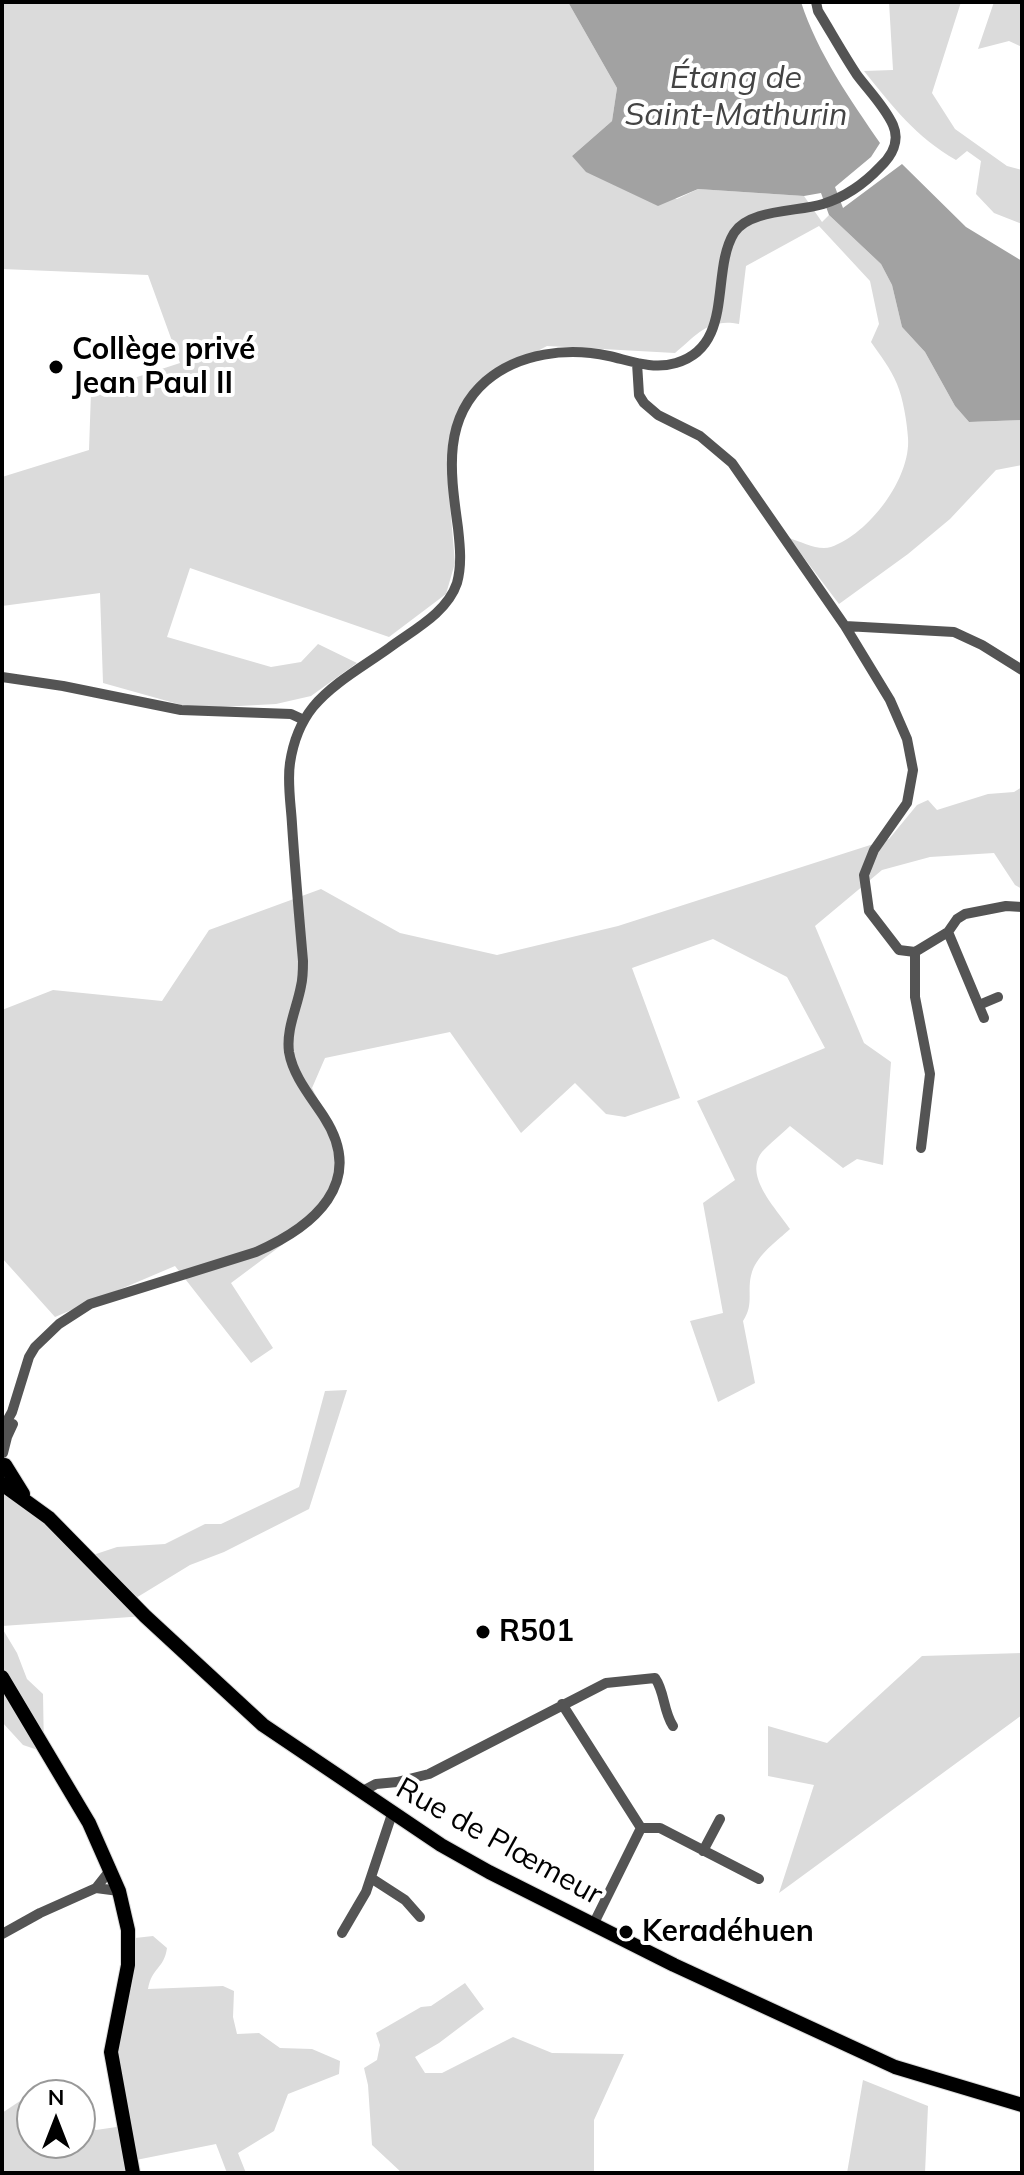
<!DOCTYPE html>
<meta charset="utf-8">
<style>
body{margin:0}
#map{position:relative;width:1024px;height:2175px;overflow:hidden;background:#fff;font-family:Mulish,sans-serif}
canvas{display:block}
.frame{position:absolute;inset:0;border:4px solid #000;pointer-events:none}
.north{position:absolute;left:16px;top:2079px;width:80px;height:80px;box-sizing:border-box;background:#fff;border:2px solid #999;border-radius:50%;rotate:0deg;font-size:22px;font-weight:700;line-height:32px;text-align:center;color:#000}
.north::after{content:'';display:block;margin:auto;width:28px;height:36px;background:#000;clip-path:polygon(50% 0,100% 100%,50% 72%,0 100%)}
</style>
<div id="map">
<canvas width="1024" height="2175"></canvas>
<div class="frame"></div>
<div class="north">N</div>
</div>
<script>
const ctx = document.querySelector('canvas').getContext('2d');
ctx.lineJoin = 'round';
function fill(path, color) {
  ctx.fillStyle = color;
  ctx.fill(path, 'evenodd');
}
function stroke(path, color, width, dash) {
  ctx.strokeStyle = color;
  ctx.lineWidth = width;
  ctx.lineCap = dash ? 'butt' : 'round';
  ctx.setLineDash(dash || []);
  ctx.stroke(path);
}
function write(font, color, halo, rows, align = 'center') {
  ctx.font = font + ' Mulish,sans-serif';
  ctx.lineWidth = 8;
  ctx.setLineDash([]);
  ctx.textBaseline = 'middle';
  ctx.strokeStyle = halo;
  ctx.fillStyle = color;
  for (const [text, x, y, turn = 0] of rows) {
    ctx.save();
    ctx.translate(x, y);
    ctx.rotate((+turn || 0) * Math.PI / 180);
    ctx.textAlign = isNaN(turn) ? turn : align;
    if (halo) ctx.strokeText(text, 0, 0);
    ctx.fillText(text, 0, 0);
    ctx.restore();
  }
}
const green = new Path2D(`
 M 2,2 L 568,2 L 617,88 L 612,121 L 572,156 L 677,199 L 698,189 L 804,196 L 822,222 L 829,215 L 881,264 L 892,285 L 902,327 L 925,352 L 955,406 L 969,422 L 1022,420 L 1022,465 L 996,470 L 950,519 L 908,554 L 839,604 L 789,538 C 802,542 818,551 831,547 C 869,534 911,478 908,438 C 907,422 903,398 897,384 C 891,369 880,355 871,342 L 879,324 L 870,281 L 819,226 L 746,266 L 739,324 C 708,318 697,335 675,353 L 547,346 L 475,384 L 451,433 L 447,470 L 455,563 L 446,594 L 389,637 L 190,568 L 167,637 L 271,667 L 301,662 L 318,644 L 357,663 L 311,696 L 276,704 L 221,707 L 185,706 L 103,683 L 100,593 L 2,606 L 2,477 L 89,450 L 91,392 L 180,363 L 148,275 L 2,269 Z
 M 889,2 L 961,2 L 932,93 L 955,129 L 1007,166 L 1022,170 L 1022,224 L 994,213 L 976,194 L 981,161 L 967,151 L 956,160 C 917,138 892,106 864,71 L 893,70 Z
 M 994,2 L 1022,2 L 1022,47 L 1009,41 L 978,49 Z
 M 1022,787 L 1022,889 L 1015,885 L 994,853 L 930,857 L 882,870 L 815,926 L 864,1043 L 891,1062 L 883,1165 L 857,1159 L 843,1168 L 790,1126 C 781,1135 770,1143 762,1152 C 743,1176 777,1209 790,1229 C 777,1241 758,1254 752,1272 C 746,1291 755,1303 743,1321 L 755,1383 L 718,1402 L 690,1321 L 723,1313 L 703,1203 L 735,1180 L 697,1101 L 825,1048 L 787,977 L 713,939 L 632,968 L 680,1098 L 625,1117 L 606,1114 L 575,1083 L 521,1133 L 450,1032 L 325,1058 L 312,1088 L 341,1144 L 343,1177 L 328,1207 L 306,1227 L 231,1283 L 273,1348 L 251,1363 L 175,1266 L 55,1317 L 2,1258 L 2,1010 L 53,990 L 162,1001 L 209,930 L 321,889 L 400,933 L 497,955 L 618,926 L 889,839 L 917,805 L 928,800 L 937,810 L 988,794 L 1014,792 Z
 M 347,1390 L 309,1509 L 224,1552 L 190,1565 L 131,1601 L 145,1616 L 2,1626 L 2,1490 L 87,1557 L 117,1547 L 165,1544 L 205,1524 L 221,1524 L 299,1487 L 325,1391 Z
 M 2,1628 L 17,1653 L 27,1679 L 43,1694 L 44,1752 L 23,1745 L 2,1722 Z
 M 1022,1653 L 1022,1715 L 779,1893 L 814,1785 L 768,1776 L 768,1726 L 827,1743 L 922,1656 Z
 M 153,1936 L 167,1948 C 164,1969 152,1967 148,1989 L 223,1986 L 234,1991 L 233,2017 L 237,2034 L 259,2033 L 280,2048 L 312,2049 L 340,2061 L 339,2074 L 288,2094 L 274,2131 L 238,2153 L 246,2173 L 227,2173 L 216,2144 L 126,2162 L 127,2173 L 2,2173 L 2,2113 L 53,2079 L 68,2095 L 32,2095 L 32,2143 L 80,2143 L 80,2122 L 96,2130 L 130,2125 L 119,2063 L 119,2036 L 123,2010 L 132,1987 L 135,1938 Z
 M 465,1983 L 484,2009 L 439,2043 L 415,2057 L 425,2073 L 442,2073 L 513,2037 L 552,2053 L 624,2054 L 594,2120 L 594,2173 L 402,2173 L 372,2145 L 368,2085 L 364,2068 L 377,2060 L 380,2045 L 376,2033 L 421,2007 L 431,2006 Z
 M 863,2080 L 928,2106 L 925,2173 L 847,2173 Z`);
const water = new Path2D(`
 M 568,2 L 801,2 C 818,54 850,99 880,143 L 871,157 L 835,187 L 843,208 L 902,164 L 966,227 L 1022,261 L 1022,420 L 969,422 L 955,406 L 925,352 L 902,327 L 892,285 L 881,264 L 829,215 L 821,193 L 804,196 L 698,189 L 658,206 L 586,172 L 572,156 L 612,121 L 617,88 Z`);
const minor = new Path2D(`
 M 637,363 L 639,395 L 644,403 L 658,415 L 700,436 L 732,463 L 845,626 L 890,700 L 907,739 L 913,770 L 907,803 L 874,850 L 864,875 L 869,911 L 899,950 L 915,952 L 915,997 L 930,1074 L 921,1148
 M 845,626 L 954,632 L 982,645 L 1022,670
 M 2,677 L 63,686 L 181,710 L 291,714 L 304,720
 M 948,932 L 984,1018
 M 915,952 L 948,932 L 957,919 L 965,914 L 1006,906 L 1022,907
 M 979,1005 L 998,997
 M 2,1430 L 12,1412 L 29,1357 L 35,1347 L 59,1324 L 90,1304 L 256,1252 C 313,1227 367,1183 324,1117 C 311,1097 293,1076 289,1052 C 286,1029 297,1008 301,986 C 303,978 303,969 303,961 C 299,915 295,870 292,824 C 291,805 287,783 290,763 C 293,743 301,722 313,707 C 333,683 364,666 389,648 C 413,630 447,613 457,583 C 462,565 460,546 458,528 C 451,476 441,420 486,381 C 519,353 567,347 609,356 C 631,361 653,370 676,363 C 735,346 710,272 734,233 C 749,209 798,212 823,204 C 845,197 864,184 880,167 C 892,156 900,141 893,125 C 885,107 869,91 857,75 C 843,54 831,32 818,11 L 816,2
 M 3,1453 L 7,1437 L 13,1424
 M 562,1704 L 641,1828 L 593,1925
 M 361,1792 L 376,1784 L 397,1782 L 429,1774 L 606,1683 L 655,1678 C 665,1692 663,1711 673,1726
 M 641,1828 L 660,1828 L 759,1879
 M 703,1851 L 720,1819
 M 371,1878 L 405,1900 L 420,1917
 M 96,1888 L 119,1891
 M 342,1933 L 366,1892 L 392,1814
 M 2,1934 L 40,1913 L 96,1888 L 111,1869`);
const major = new Path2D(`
 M 5,1465 L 23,1494
 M 2,1484 L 49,1518 L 145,1616 L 263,1725 L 441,1845 L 489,1872 L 674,1965 L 895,2067 L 1022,2105
 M 2,1677 L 89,1823 L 119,1891 L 128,1930 L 128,1965 L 111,2052 L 133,2173`);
const markers = [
 [56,367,8,"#000"],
 [483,1632,8,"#000"],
 [626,1932,8,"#000"]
];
const poiNames = [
 ["Collège privé",72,350],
 ["Jean Paul II",72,384],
 ["R501",499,1632],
 ["Keradéhuen",642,1932]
];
const streetNames = [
 ["Rue de Plœmeur",499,1842,29]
];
const waterNames = [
 ["Étang de",736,78],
 ["Saint-Mathurin",736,115]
];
fill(green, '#dbdbdb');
fill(water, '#a2a2a2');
stroke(major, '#dbdbdb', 16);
stroke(minor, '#545454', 10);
stroke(major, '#000', 14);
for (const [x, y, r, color] of markers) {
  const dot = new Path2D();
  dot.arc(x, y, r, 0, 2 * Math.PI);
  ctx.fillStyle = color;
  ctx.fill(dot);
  stroke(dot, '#fff', 3);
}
write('bold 30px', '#000', '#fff', poiNames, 'left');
write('30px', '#000', '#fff', streetNames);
write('italic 32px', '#434343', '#fff', waterNames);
</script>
